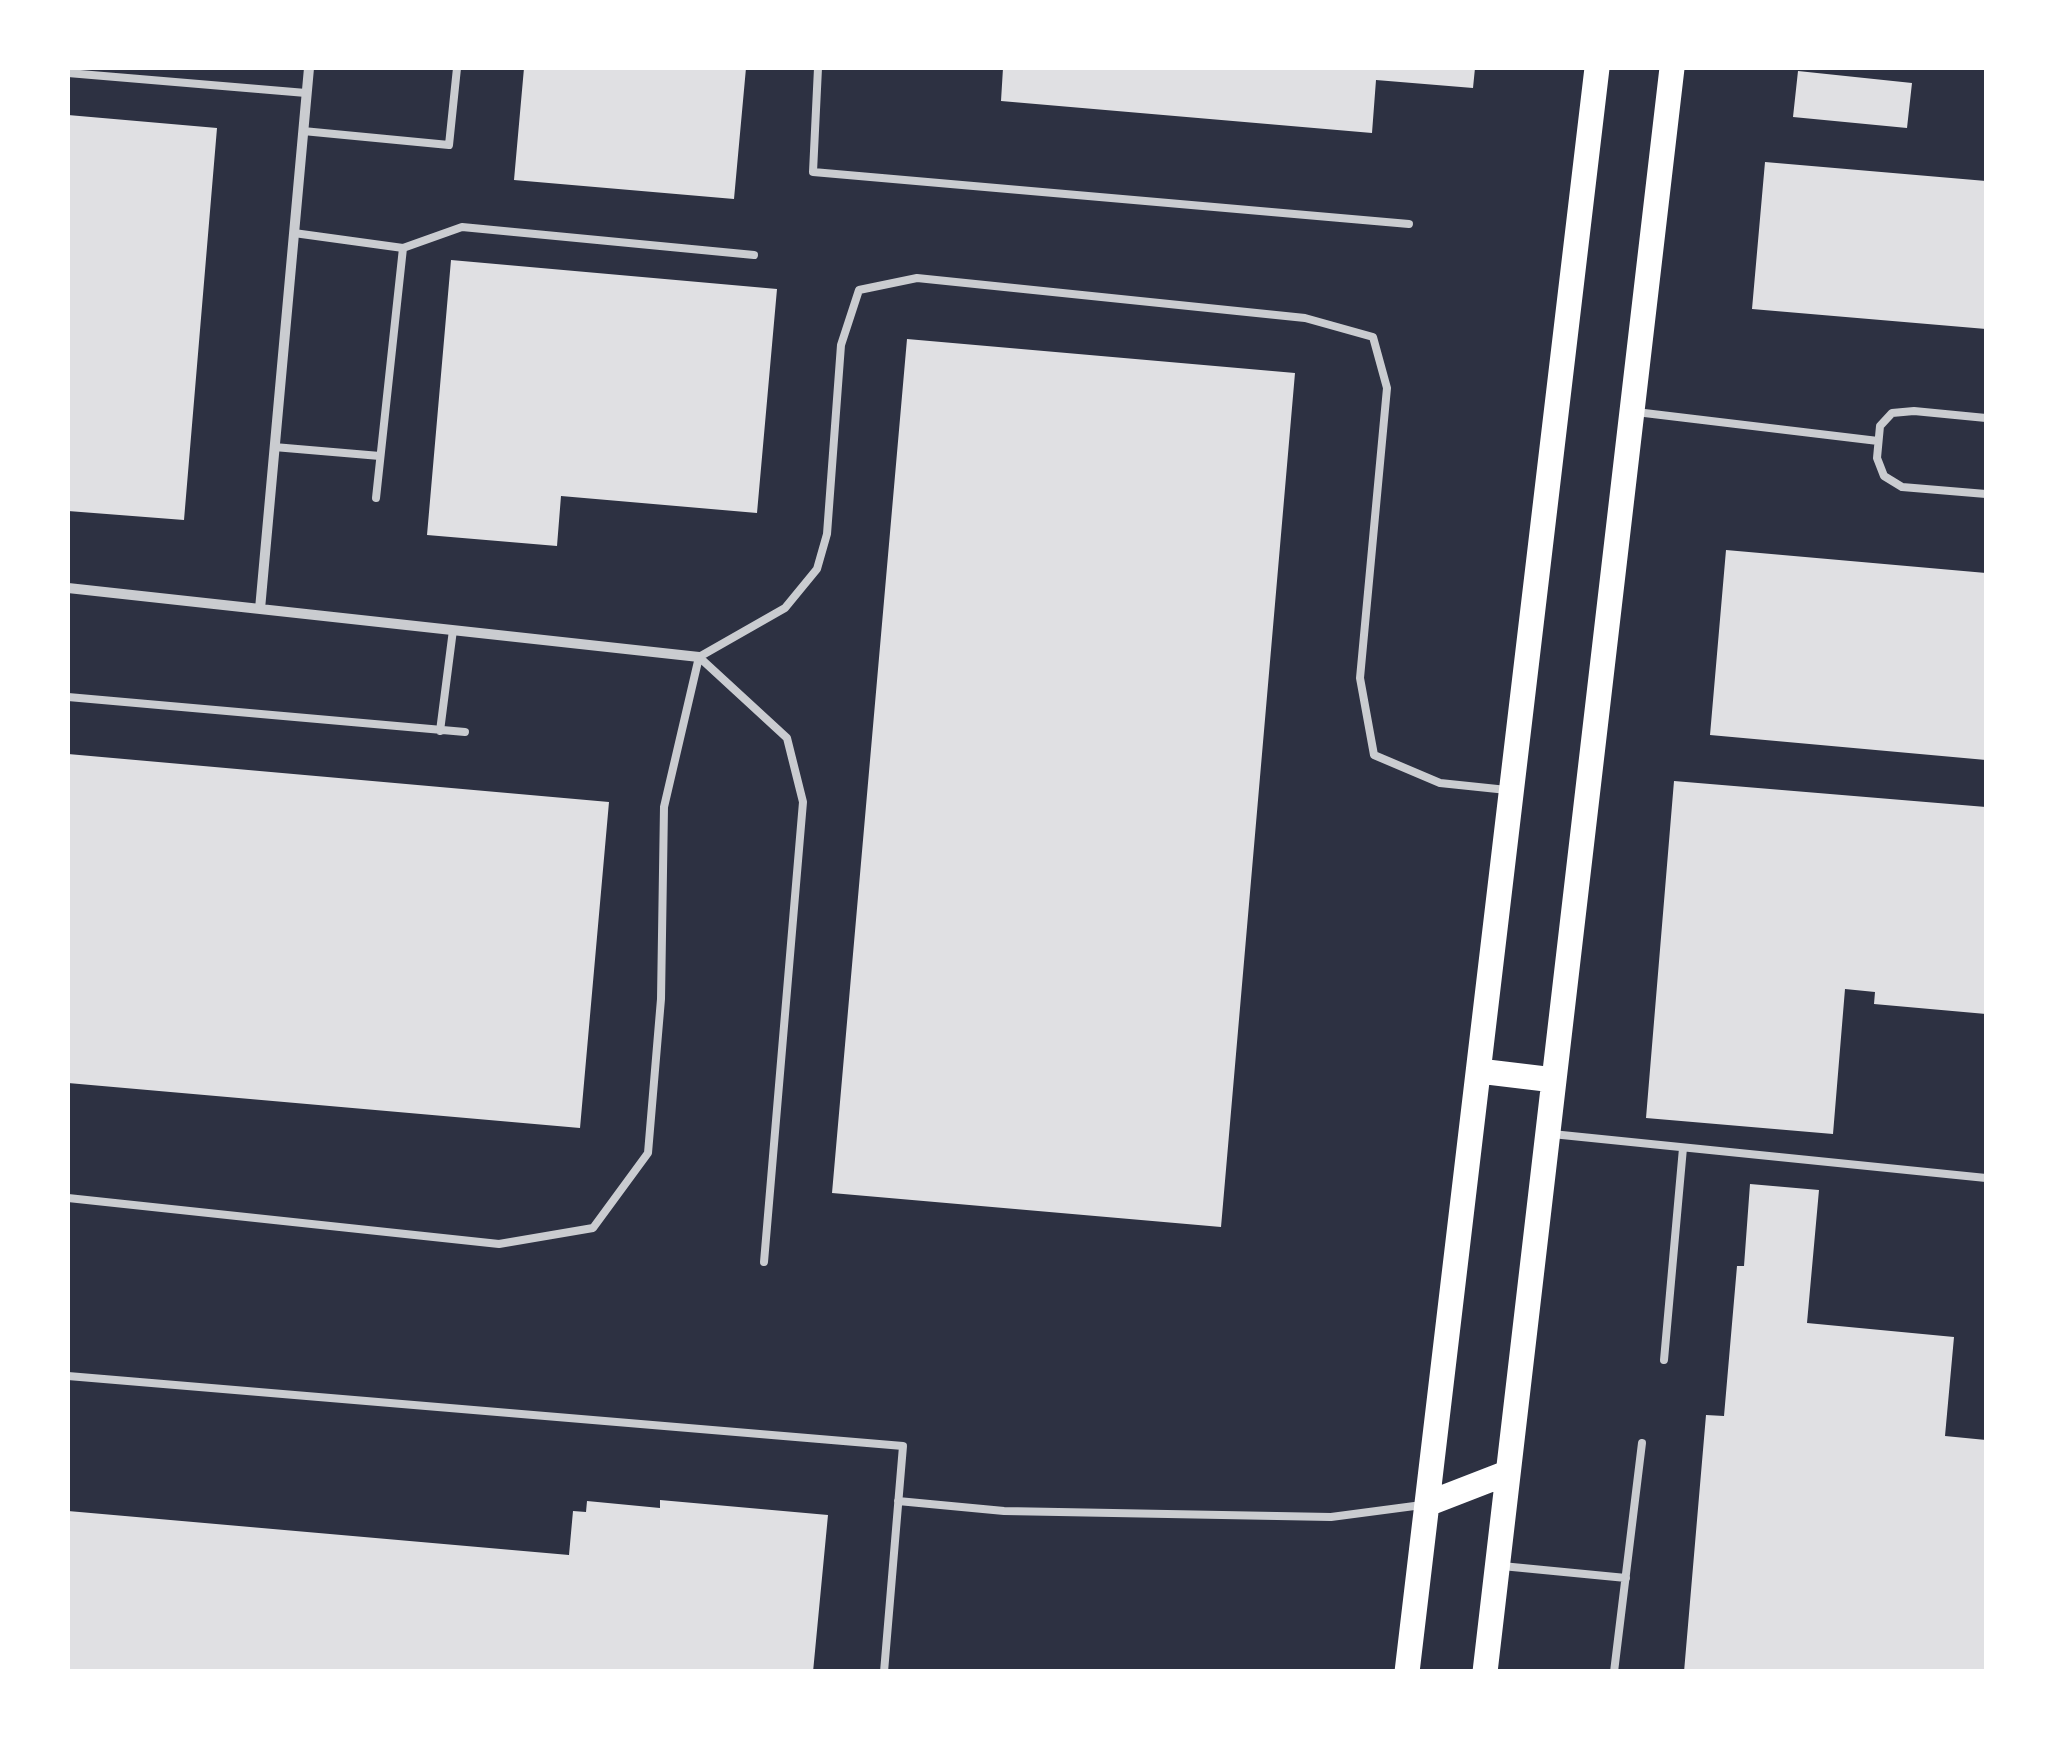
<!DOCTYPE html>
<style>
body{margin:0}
#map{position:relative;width:2054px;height:1739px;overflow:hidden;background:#2d3142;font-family:"Alegreya Sans",sans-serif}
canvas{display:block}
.frame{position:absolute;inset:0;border:70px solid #fff;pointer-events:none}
</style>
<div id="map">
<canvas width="2054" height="1739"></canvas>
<div class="frame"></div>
</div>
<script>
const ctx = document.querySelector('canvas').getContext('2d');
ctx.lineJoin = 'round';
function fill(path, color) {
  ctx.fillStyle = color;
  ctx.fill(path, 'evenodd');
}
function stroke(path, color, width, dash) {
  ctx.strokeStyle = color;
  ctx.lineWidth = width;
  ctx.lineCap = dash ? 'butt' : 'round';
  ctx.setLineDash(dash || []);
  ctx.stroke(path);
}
const building = new Path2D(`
 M 524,68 L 746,68 L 734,199 L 514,180 Z
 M 1003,68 L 1475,68 L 1473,88 L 1376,80 L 1372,133 L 1001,101 Z
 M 1798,71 L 1912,83 L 1907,128 L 1793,117 Z
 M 68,115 L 217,128 L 184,520 L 68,511 Z
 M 1765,162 L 1986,181 L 1986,329 L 1752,309 Z
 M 451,260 L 777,289 L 757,513 L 561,496 L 557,546 L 427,535 Z
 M 907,339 L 1295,373 L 1221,1227 L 832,1193 Z
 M 1726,550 L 1986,573 L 1986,760 L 1710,735 Z
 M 68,754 L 609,802 L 580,1128 L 68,1083 Z
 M 1674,781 L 1986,807 L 1986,1014 L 1874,1004 L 1875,992 L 1845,989 L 1833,1134 L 1646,1118 Z
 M 1750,1184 L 1819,1190 L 1807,1323 L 1954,1337 L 1945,1436 L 1986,1440 L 1986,1672 L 1684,1672 L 1706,1415 L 1724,1416 L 1737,1266 L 1744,1266 Z
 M 660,1500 L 828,1515 L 813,1672 L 68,1672 L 68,1511 L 569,1555 L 573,1511 L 586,1512 L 587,1501 L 660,1508 Z`);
const service = new Path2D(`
 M 818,68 L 813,172 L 1409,224
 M 68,73 L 306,93
 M 303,131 L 449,145 L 457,68
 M 294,233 L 403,248 L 376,498
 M 403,248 L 462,227 L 754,255
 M 1636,412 L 1878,441
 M 1986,418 L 1914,411 L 1892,413 L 1880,426 L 1877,458 L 1884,476 L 1902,487 L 1986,494
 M 274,447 L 380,456
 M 699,657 L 787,738 L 803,802 L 764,1262
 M 68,697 L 465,732
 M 440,731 L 453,630
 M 1552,1134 L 1986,1178
 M 68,1198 L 499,1244 L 593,1228 L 648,1153 L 661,999 L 664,807 L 699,657 L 785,608 L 817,569 L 827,534 L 841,345 L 859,290 L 917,278 L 1305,318 L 1373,337 L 1387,388 L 1360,678 L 1374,755 L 1440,783 L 1507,790
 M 1664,1360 L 1683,1148
 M 68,1376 L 903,1446 L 884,1672
 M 898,1501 L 1004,1511 L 1331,1517 L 1422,1505
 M 1502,1566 L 1626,1578
 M 1614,1672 L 1642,1443`);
const minor = new Path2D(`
 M 68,588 L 699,657
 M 260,609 L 309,68`);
const primary = new Path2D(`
 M 1479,1071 L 1554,1080
 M 1427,1504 L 1507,1473
 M 1407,1672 L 1597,68
 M 1485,1672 L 1672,68`);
fill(building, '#e0e0e3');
stroke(service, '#caccd0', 8);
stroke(minor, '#caccd0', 10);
stroke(primary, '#fff', 25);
</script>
